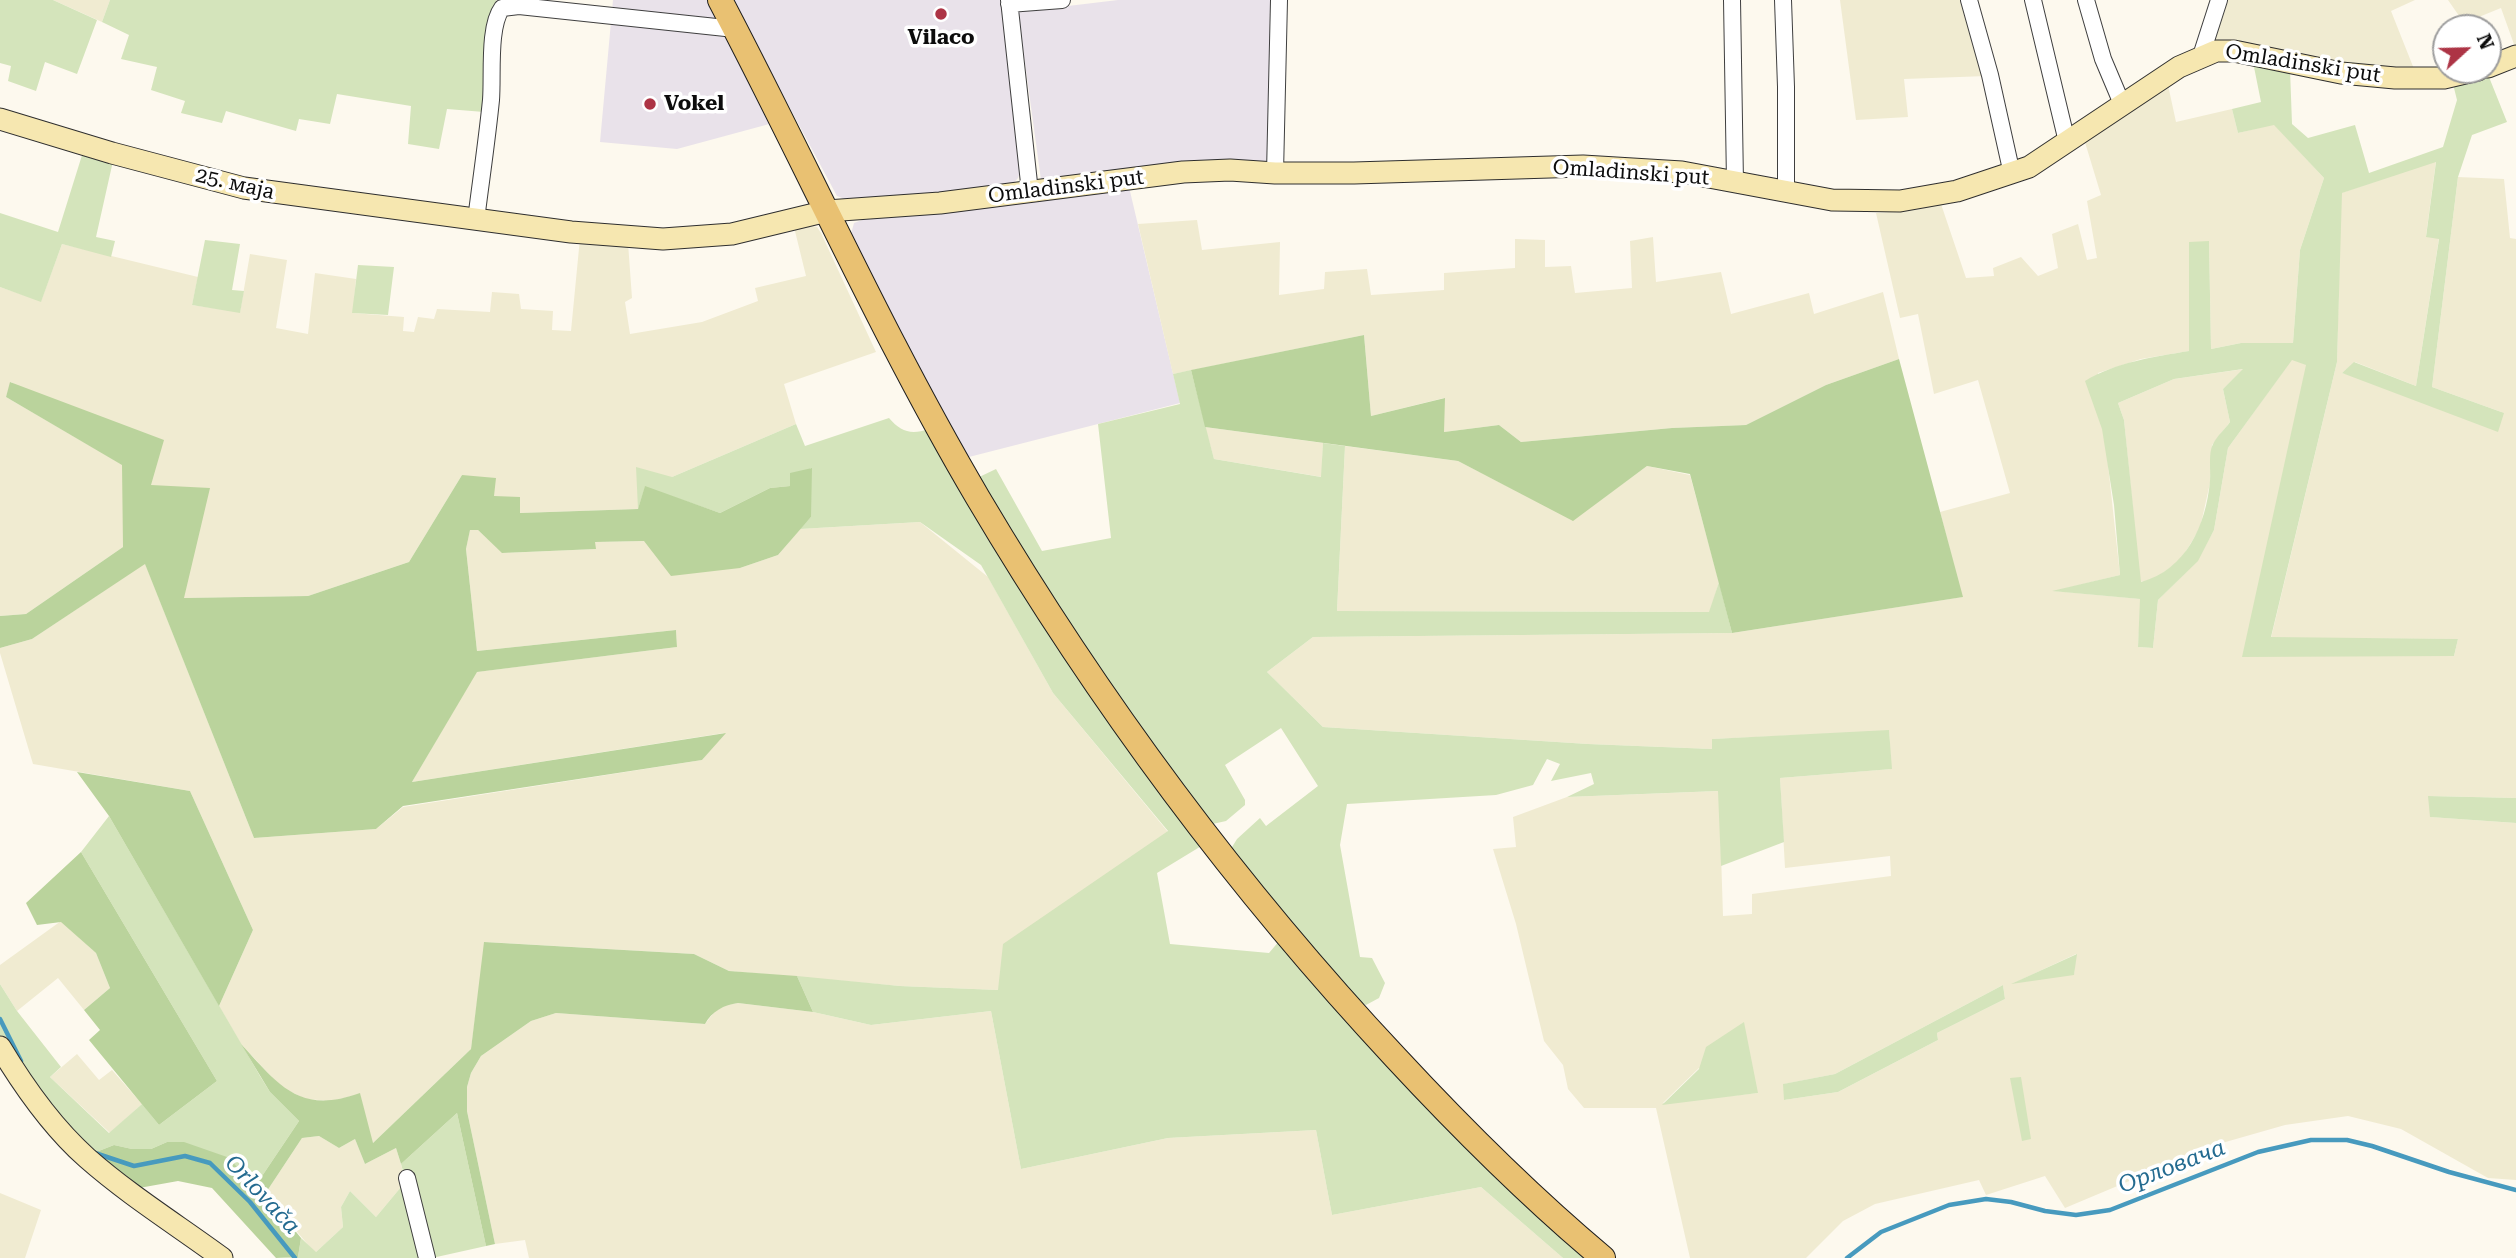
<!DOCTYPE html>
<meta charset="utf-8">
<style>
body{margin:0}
#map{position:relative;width:2516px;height:1258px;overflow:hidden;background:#fdf9ee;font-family:"Roboto Serif",serif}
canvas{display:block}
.north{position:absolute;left:2432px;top:14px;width:70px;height:70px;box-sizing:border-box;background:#fff;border:2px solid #9e9e9e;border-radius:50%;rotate:68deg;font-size:19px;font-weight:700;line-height:28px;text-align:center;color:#0c0c0c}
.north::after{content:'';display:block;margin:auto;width:24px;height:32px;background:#ad3445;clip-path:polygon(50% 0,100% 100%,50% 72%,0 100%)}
</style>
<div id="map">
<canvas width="2516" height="1258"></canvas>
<div class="north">N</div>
</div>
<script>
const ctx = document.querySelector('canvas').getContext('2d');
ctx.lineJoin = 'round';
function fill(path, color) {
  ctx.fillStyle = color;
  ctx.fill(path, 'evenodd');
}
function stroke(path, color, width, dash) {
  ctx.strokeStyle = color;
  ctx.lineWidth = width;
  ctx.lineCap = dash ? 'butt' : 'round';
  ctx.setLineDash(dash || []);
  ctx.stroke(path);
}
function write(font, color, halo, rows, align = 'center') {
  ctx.font = font + ' "Roboto Serif",serif';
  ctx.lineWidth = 7;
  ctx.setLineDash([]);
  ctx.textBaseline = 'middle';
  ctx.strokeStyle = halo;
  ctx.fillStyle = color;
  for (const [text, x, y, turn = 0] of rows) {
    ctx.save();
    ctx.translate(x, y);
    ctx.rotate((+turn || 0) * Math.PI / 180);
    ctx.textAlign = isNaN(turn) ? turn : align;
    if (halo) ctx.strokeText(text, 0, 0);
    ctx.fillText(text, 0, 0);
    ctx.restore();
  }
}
const industrial = new Path2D(`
 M 613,0 L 711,0 L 773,123 L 677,149 L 600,142 Z
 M 732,0 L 1003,0 L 1023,163 L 1018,178 L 1010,187 L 855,203 L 837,196 Z
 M 1118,0 L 1270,0 L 1269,161 L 1041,180 L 1018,12 Z
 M 1129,187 L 1180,403 L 965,458 L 851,234 L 854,223 L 865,219 Z`);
const farmland = new Path2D(`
 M 53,0 L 110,0 L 102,22 Z
 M 1840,0 L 1965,0 L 1987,76 L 1904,79 L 1908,117 L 1856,120 Z
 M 2225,0 L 2415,0 L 2391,11 L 2416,74 L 2215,46 L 2210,40 Z
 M 2448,0 L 2516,0 L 2516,50 L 2501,8 L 2464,23 Z
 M 2168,85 L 2176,122 L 2232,109 L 2238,133 L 2274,124 L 2324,178 L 2300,250 L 2293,343 L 2241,343 L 2211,349 L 2209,242 L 2189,242 L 2189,351 L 2141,359 L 2098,373 L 2120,575 L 2055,591 L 2141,599 L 2138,647 L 2153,648 L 2158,600 L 2197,561 L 2214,530 L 2228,448 L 2292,359 L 2307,365 L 2243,656 L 2454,656 L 2458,639 L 2271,638 L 2337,362 L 2341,193 L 2436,161 L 2426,236 L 2439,238 L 2416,386 L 2355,362 L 2342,373 L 2504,413 L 2432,387 L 2458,177 L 2504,179 L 2510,238 L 2516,239 L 2516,798 L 2429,796 L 2431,817 L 2516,823 L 2516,1180 L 2488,1178 L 2401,1129 L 2348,1116 L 2285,1125 L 2215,1145 L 2065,1208 L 2045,1176 L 1986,1195 L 1979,1180 L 1875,1204 L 1843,1221 L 1806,1258 L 1690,1258 L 1656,1108 L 1584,1108 L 1568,1089 L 1563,1065 L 1544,1041 L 1516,924 L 1493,849 L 1516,847 L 1513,817 L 1567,797 L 1719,791 L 1723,916 L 1752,914 L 1752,894 L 1891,876 L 1890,856 L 1785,868 L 1780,778 L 1891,769 L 1889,731 L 1712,739 L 1712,749 L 1588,744 L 1323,727 L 1267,672 L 1313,637 L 1732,633 L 1962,597 L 1940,512 L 2010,493 L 1978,380 L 1934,394 L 1918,314 L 1900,318 L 1876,213 L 1915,210 L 1941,204 L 1966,278 L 1994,276 L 1993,268 L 2021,257 L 2038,276 L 2058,268 L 2052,234 L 2078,224 L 2087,260 L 2097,258 L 2087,201 L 2101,195 L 2084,139 ZM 2076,954 L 2074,974 L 2014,983 ZM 2003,985 L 2005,999 L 1937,1033 L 1938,1040 L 1838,1092 L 1784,1100 L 1784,1084 L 1835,1074 ZM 1699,1068 L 1758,1093 L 1663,1103 Z
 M 1197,220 L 1202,250 L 1280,242 L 1279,295 L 1324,289 L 1325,272 L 1367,269 L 1371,295 L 1444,290 L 1444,273 L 1515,268 L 1515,239 L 1545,240 L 1545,267 L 1571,266 L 1575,293 L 1632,288 L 1630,241 L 1653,237 L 1656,282 L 1721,272 L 1731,314 L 1809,293 L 1814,314 L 1883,292 L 1899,359 L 1826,385 L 1746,425 L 1672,428 L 1521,442 L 1499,425 L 1444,432 L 1444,398 L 1371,416 L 1364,335 L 1173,374 L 1138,224 Z
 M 809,225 L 817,227 L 821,233 L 876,352 L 784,384 L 796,424 L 672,477 L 638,509 L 519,513 L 462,475 L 409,562 L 308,596 L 183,598 L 151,485 L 11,382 L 6,397 L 123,465 L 123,547 L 26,614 L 0,616 L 0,287 L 41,301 L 62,244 L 198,277 L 192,305 L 240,312 L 250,254 L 287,260 L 276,328 L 308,334 L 315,273 L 356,279 L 353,313 L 404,317 L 403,331 L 414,332 L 418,317 L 434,319 L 437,309 L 490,312 L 492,292 L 519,294 L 521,309 L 553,311 L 552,330 L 571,331 L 580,238 L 628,243 L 632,298 L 625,302 L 630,334 L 702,322 L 758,301 L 755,288 L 806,276 L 794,227 Z
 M 2244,369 L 2223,389 L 2230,422 L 2212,445 L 2210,483 L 2200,528 L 2180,561 L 2154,579 L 2140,582 L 2124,420 L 2118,403 L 2174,379 Z
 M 1205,427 L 1323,443 L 1322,477 L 1214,459 Z
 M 1345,446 L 1458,461 L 1573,520 L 1647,466 L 1690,475 L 1719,582 L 1710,612 L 1337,611 Z
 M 920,522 L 988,577 L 1053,693 L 1168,832 L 998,990 L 900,986 L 729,971 L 694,954 L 485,942 L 471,1049 L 372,1144 L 360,1094 L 332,1101 L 305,1099 L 281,1087 L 241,1044 L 219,1006 L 253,930 L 190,791 L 33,764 L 0,653 L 0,648 L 32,639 L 145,563 L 254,838 L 376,829 L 403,807 L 702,760 L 724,733 L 412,782 L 476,672 L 677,647 L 676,630 L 477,651 L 466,549 L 470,529 L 478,530 L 503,553 L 595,549 L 595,542 L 645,541 L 740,568 L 778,555 L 800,529 Z
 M 61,921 L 96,953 L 110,988 L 84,1010 L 58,978 L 17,1011 L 0,984 L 0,965 Z
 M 738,1003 L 813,1012 L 871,1025 L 991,1011 L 1021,1169 L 1168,1138 L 1316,1130 L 1332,1215 L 1481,1187 L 1563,1258 L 529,1258 L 525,1240 L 495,1244 L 467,1111 L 467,1087 L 471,1073 L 481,1056 L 531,1021 L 556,1013 L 705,1024 L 715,1011 L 727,1005 Z
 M 77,1054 L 99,1080 L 112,1070 L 142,1104 L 110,1133 L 50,1077 Z
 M 319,1136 L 339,1148 L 355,1139 L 365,1164 L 396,1148 L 406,1181 L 376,1217 L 350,1191 L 341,1207 L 343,1227 L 315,1253 L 265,1194 L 302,1138 Z
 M 0,1193 L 41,1210 L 25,1258 L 0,1258 Z`);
const green = new Path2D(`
 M 0,0 L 53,0 L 97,20 L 77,74 L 45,62 L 36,91 L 8,81 L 11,66 L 0,63 Z
 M 110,0 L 496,0 L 484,112 L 447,109 L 439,149 L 408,144 L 411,106 L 337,94 L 330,124 L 299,119 L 296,131 L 226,111 L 222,123 L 181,113 L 185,101 L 151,90 L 157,67 L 121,59 L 129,35 L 102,22 Z
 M 2253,62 L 2290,69 L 2292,124 L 2308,138 L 2355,125 L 2369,173 L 2443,147 L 2457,100 L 2453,84 L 2487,72 L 2507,122 L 2472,135 L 2458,177 L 2432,387 L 2504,413 L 2498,432 L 2342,373 L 2354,362 L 2416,386 L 2439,239 L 2426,237 L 2436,162 L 2342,193 L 2337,362 L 2271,637 L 2458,639 L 2454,656 L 2242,657 L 2306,365 L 2292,360 L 2228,448 L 2214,530 L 2198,561 L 2158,600 L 2153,648 L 2138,647 L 2140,599 L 2052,591 L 2120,575 L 2114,505 L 2102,429 L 2085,381 C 2116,362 2154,357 2189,351 L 2189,242 L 2209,241 L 2211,349 L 2241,343 L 2293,343 L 2300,250 L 2324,178 L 2274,125 L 2238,133 L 2232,109 L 2261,102 ZM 2243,369 L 2223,389 L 2230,422 C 2225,429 2217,436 2213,444 C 2208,453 2211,470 2210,481 C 2206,525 2186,570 2141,582 L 2124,420 L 2118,403 L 2174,379 Z
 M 83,152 L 113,161 L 96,237 L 115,241 L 111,257 L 62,244 L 41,302 L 0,287 L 0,213 L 58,232 Z
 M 205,240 L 240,244 L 232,290 L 244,291 L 240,313 L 192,305 Z
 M 358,265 L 394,267 L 388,315 L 352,313 Z
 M 1191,370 L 1214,459 L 1321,477 L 1323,443 L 1345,446 L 1337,611 L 1709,612 L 1719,582 L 1732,633 L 1313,637 L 1267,672 L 1323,727 L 1588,744 L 1712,749 L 1712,739 L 1889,730 L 1892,769 L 1780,778 L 1784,842 L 1721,866 L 1718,791 L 1567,797 L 1594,784 L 1591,773 L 1551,781 L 1560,764 L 1547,759 L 1533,785 L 1496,795 L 1347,804 L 1340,845 L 1360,957 L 1372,958 L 1385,983 L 1379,998 L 1366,1005 L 1358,1001 L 1229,852 L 1237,839 L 1260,818 L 1266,826 L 1318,786 L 1281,728 L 1225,765 L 1245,800 L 1245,805 L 1226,821 L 1208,825 L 1161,764 L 975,479 L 996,469 L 1042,551 L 1111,538 L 1098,424 L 1180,404 L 1173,374 Z
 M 889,418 C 901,432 911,435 929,429 L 1203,845 L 1157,873 L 1170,944 L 1269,953 L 1280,940 L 1590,1258 L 1563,1258 L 1481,1187 L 1332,1215 L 1316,1130 L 1168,1138 L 1021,1169 L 991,1011 L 871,1025 L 813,1012 L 797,976 L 900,986 L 998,990 L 1003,944 L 1168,831 L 1053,693 L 981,565 L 920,522 L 800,529 L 811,517 L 811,468 L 790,486 L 770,488 L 720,513 L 645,487 L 638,509 L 636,467 L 672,477 L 796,424 L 805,446 Z
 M 2428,796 L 2516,798 L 2516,823 L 2430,817 Z
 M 109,816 L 260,1076 L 270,1092 L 299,1121 L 256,1185 L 239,1167 L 167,1142 L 151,1149 L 132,1149 L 114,1145 L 86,1156 L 0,1047 L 0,984 L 17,1011 L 61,1067 L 50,1077 L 109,1133 L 142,1104 L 159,1125 L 217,1081 L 81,852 Z
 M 2077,954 L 2074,975 L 2011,984 Z
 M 2003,985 L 2005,999 L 1937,1033 L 1938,1040 L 1838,1092 L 1784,1100 L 1783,1084 L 1835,1074 Z
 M 1744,1022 L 1758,1093 L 1662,1105 L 1699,1069 L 1706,1047 Z
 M 2021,1077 L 2031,1139 L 2022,1141 L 2010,1078 Z
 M 457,1113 L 486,1246 L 432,1258 L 280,1258 L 298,1257 L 301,1238 L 316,1252 L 343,1227 L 341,1207 L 350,1191 L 376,1217 L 406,1181 L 401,1164 Z`);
const forest = new Path2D(`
 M 1364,335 L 1371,416 L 1445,398 L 1444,432 L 1499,425 L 1521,442 L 1672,428 L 1746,425 L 1826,385 L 1899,359 L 1963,597 L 1732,633 L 1690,474 L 1647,466 L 1573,521 L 1458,461 L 1205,427 L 1191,370 Z
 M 10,382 L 164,440 L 151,485 L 210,488 L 184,598 L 308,596 L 409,562 L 462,475 L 496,478 L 494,496 L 520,497 L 520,513 L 638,509 L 645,486 L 720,513 L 770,488 L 790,486 L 790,473 L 812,468 L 811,517 L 778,555 L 740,568 L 671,576 L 644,541 L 595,542 L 596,549 L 502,553 L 478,530 L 470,530 L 466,549 L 477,651 L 676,630 L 677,647 L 477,672 L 412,782 L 726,733 L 702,760 L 403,806 L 376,829 L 254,838 L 145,564 L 32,639 L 0,648 L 0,616 L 26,614 L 123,547 L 122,465 L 6,397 Z
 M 77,772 L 190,791 L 253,930 L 219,1006 L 109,816 Z
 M 81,852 L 217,1081 L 159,1125 L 89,1040 L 100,1030 L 84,1010 L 110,988 L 96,953 L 61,922 L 37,925 L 26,903 Z
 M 484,942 L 694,954 L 729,971 L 797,976 L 813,1012 L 738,1003 C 724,1005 712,1011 705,1024 L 556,1013 L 531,1021 L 481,1056 L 471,1073 L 467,1087 L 467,1111 L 495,1244 L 486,1246 L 457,1113 L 401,1164 L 396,1148 L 365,1164 L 355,1139 L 339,1148 L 319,1136 L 302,1138 L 265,1194 L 301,1238 L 298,1257 L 276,1258 L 212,1188 L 178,1181 L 139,1188 L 86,1156 L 114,1145 L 132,1149 L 151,1149 L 167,1142 L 184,1142 L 227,1157 L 256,1185 L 299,1121 L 270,1092 L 241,1044 C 279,1085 299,1115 360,1093 L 373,1143 L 471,1049 Z`);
const stream = new Path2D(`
 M 0,1019 L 21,1061
 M 95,1153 L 134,1166 L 185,1156 L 210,1163 L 250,1202 L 295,1258
 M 1847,1258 L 1881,1232 L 1949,1205 L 1986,1199 L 2011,1202 L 2045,1211 L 2076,1215 L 2110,1210 L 2258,1152 L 2311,1140 L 2347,1140 L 2372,1146 L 2449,1172 L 2516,1190`);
const street = new Path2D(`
 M 1009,0 L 1030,192
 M 1732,0 L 1735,182
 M 1783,0 L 1786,87 L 1786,192
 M 1969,0 L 1990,75 L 2012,174
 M 2033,0 L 2067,142
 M 2086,0 L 2103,59 L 2122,104
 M 1009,4 L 1062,0
 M 2201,56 L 2219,0
 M 1275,173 L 1279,0
 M 476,220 C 481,180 487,140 491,100 C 493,75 488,27 502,8 L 519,6 L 735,29
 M 407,1178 L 427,1258`);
const secondary = new Path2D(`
 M 2488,67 L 2516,56
 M 0,119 L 112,153 L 244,188 L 571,232 L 663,239 L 732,234 L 827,211 L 940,203 L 1183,172 L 1230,170 L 1275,173 L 1354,173 L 1583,166 L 1682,172 L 1832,200 L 1900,201 L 1957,191 L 2029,167 L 2179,67 L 2216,51 L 2234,51 L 2341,73 L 2395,78 L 2444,78 L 2478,70
 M 0,1047 C 24,1087 52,1127 87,1158 C 129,1195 177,1225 222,1258`);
const primary = new Path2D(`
 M 720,0 C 807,165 883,337 978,498 C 1097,699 1236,887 1396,1058 C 1461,1128 1529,1196 1603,1258`);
const markers = [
 [941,14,7,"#ad3445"],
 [650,104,7,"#ad3445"]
];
const poiNames = [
 ["Vilaco",941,38],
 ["Vokel",664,104,"left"]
];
const streetNames = [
 ["Omladinski put",2303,64,9],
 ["Omladinski put",1631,173,4],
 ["25. маја",235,184,13],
 ["Omladinski put",1066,187,-7]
];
const waterNames = [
 ["Орловача",2172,1167,-21],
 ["Orlovača",262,1195,47]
];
fill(industrial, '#e9e2ea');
fill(farmland, '#f0ebd1');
fill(green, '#d4e4bb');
fill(forest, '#bad39c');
stroke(stream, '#479abe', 4.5);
stroke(street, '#3f3f3f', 18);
stroke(secondary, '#2e2e2e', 23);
stroke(primary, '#1d1d1d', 26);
stroke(street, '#fff', 16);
stroke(secondary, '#f6e7b0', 21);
stroke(primary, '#e9c172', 24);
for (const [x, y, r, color] of markers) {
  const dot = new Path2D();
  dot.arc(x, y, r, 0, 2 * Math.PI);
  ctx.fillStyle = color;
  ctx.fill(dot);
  stroke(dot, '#fff', 2.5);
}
write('bold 21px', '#0c0c0c', '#fff', poiNames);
write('21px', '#0c0c0c', '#fff', streetNames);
write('italic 23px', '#246b90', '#fff', waterNames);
</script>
